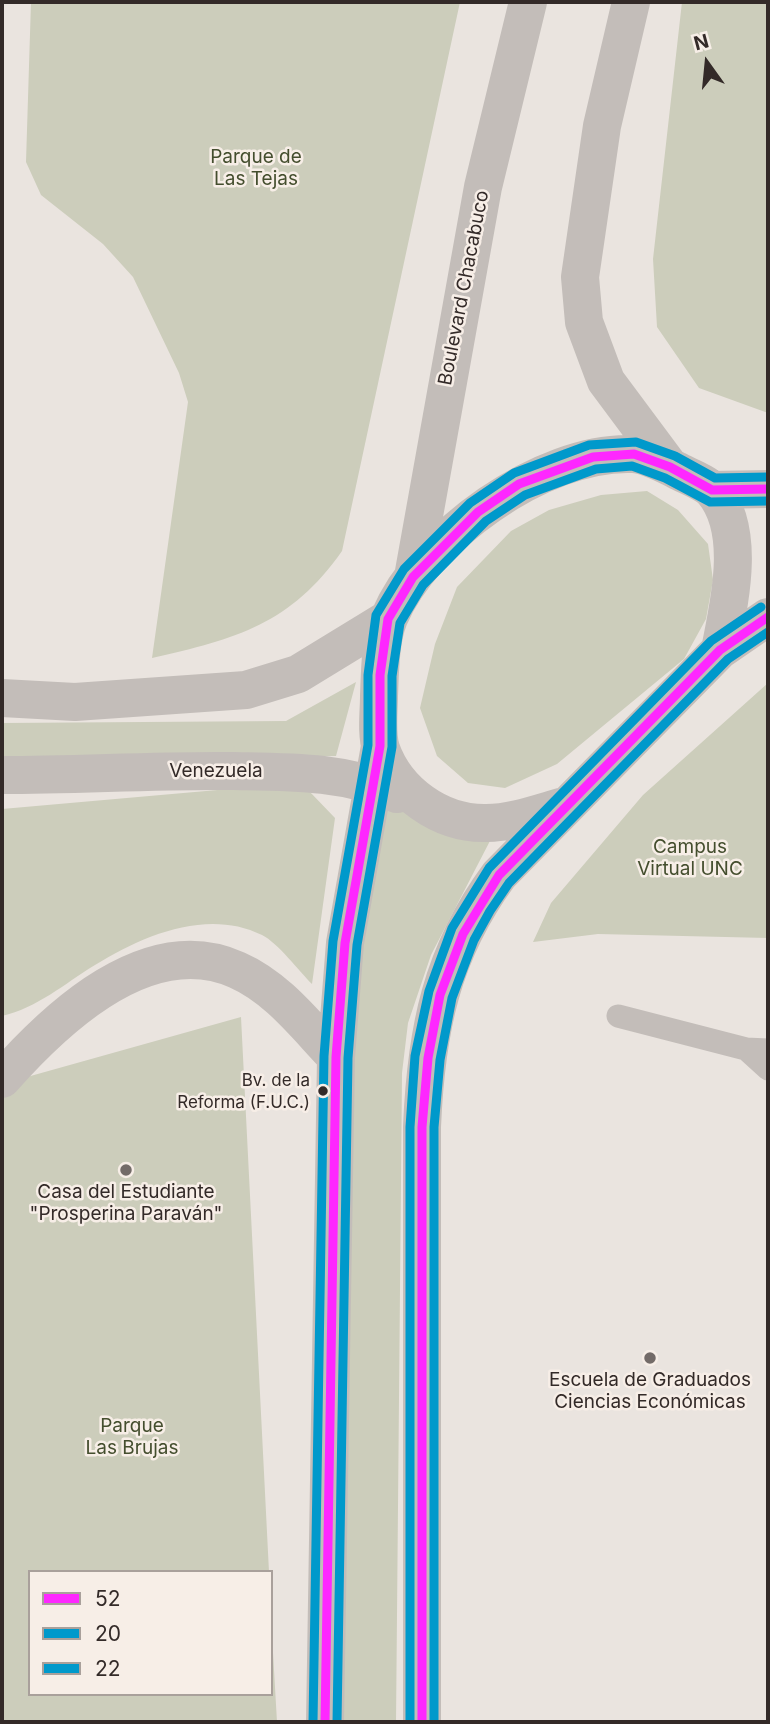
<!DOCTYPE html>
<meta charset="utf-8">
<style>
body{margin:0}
#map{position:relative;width:770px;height:1724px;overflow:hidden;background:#eae4df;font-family:Inter,sans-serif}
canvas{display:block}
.frame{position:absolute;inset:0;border:4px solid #332a28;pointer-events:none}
.legend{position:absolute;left:28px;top:1570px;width:245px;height:126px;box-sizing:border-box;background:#f7eee7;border:2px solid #a9a09b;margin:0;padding:9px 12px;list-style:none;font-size:21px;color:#332a28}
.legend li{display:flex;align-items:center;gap:14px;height:35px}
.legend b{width:35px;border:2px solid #a9a09b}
.north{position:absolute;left:672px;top:28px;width:70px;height:70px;-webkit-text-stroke:5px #f7eee7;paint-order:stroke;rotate:345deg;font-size:19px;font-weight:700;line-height:28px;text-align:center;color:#332a28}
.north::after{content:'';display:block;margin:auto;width:24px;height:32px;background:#332a28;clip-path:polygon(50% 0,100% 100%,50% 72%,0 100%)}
</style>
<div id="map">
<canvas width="770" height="1724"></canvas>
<div class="frame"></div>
<ul class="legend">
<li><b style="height:9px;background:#fe27ff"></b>52</li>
<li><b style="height:9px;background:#0099cb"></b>20</li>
<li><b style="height:9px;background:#0099cb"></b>22</li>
</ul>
<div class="north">N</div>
</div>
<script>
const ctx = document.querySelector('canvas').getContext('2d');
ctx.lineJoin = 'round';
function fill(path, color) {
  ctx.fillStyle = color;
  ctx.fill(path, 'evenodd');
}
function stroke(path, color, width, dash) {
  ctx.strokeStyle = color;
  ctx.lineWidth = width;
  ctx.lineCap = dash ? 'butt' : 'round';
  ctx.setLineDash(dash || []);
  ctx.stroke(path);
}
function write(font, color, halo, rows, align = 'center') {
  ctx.font = font + ' Inter,sans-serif';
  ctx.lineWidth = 5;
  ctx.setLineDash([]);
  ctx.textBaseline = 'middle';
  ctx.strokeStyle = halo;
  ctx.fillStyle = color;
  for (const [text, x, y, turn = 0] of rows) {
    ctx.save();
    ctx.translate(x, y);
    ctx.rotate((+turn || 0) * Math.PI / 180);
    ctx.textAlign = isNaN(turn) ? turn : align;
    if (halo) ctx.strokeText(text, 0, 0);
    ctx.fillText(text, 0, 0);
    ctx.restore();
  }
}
const green = new Path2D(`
 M 31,2 L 460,2 L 342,551 C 291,624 236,639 152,658 L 188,402 L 179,373 L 133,277 L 103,244 L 41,195 L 26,162 Z
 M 682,2 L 768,2 L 768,413 L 699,388 L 657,327 L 653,259 Z
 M 647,491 L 678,510 L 708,544 L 713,580 L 706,619 L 684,659 L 557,764 L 505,788 L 468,783 L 437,756 L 420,708 L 435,644 L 457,587 L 511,531 L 549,510 L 601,495 Z
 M 356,682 L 336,756 L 2,762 L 2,723 L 286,721 Z
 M 768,683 L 768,938 L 598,934 L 533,942 L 551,903 L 643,795 Z
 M 274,785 L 310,792 L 335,818 L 312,984 C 299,971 278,943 262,935 C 208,908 143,935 95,965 C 64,984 37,1008 2,1016 L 2,809 Z
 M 379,801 L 492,837 L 431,955 L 408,1023 L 402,1073 L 396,1722 L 338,1722 L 345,1103 Z
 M 241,1017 L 269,1572 L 30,1572 L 30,1694 L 271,1694 L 271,1618 L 277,1722 L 2,1722 L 2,1084 Z`);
const service = new Path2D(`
 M 618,1016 L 746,1049 L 768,1050
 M 746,1049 L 768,1069`);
const minor = new Path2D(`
 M 631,2 L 602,126 L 580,277 L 584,322 L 606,381 L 670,467
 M 712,490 L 768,489
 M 413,577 L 483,187 L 528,2
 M 2,698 L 75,702 L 246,690 L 298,674 L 388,619
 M 2,775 C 79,775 156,770 233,771 C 290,772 344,771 397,794
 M 564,806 C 539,813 512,823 486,823 C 440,824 396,792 381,749 C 376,733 379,712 379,696 C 380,672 380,640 389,618 C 423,537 542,451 632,454 C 645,454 664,464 676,470 C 687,476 705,482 713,491 C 747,531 729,604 720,650
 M 2,1079 C 56,1018 148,930 237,970 C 278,988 306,1026 336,1057
 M 325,1722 L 336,1057 L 345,943 L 380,746
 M 422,1722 L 422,1127 C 426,1031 441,954 499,875 L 720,650 L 768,617`);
const bus1 = new Path2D(`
 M 325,1722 L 336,1057 L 345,943 L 380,746 L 380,675 L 388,619 L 413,577 L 478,512 L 519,484 L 593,457 L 634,454 L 670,467 L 712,490 L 768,489
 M 422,1722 L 422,1127 L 428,1058 L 440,995 L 463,934 L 499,875 L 720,650 L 768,617`);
const bus2 = new Path2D(`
 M 337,1722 L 348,1058 L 357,945 L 392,747 L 392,676 L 400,623 L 423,585 L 486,521 L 525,495 L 596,469 L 632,466 L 665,478 L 710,502 L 768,501
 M 434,1722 L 434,1127 L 440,1060 L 452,998 L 474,940 L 490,911 L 509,883 L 728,659 L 768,632`);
const bus3 = new Path2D(`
 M 313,1722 L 324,1056 L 333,941 L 368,745 L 368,675 L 376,615 L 404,569 L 470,503 L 514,473 L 589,445 L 636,442 L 675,456 L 715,478 L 768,477
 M 410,1722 L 410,1127 L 415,1056 L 429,991 L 452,928 L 489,868 L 711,641 L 761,607`);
const markers = [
 [323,1091,6,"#332a28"],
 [126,1170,7,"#736b68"],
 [650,1358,7,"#736b68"]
];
const busNames = [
 ["Bv. de la",310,1081],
 ["Reforma (F.U.C.)",310,1103]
];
const parkNames = [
 ["Parque de",256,157],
 ["Las Tejas",256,179],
 ["Campus",690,847],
 ["Virtual UNC",690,869],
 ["Parque",132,1426],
 ["Las Brujas",132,1448]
];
const streetNames = [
 ["Boulevard Chacabuco",464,288,-79],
 ["Venezuela",216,771]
];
const poiNames = [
 ["Casa del Estudiante",126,1192],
 ["\"Prosperina Paraván\"",126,1214],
 ["Escuela de Graduados",650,1380],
 ["Ciencias Económicas",650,1402]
];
fill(green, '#cccdbb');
stroke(service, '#c3bdb9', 23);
stroke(minor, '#c3bdb9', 38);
stroke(bus1, '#fe27ff', 9);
stroke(bus2, '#0099cb', 9);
stroke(bus3, '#0099cb', 9);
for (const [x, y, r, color] of markers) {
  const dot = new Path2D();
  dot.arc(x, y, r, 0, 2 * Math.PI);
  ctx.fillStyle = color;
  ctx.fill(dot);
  stroke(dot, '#f7eee7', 2.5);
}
write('17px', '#332a28', '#f7eee7', busNames, 'right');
write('19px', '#444e2e', '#f7eee7', parkNames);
write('19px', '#332a28', '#f7eee7', streetNames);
write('19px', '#332a28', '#f7eee7', poiNames);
</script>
